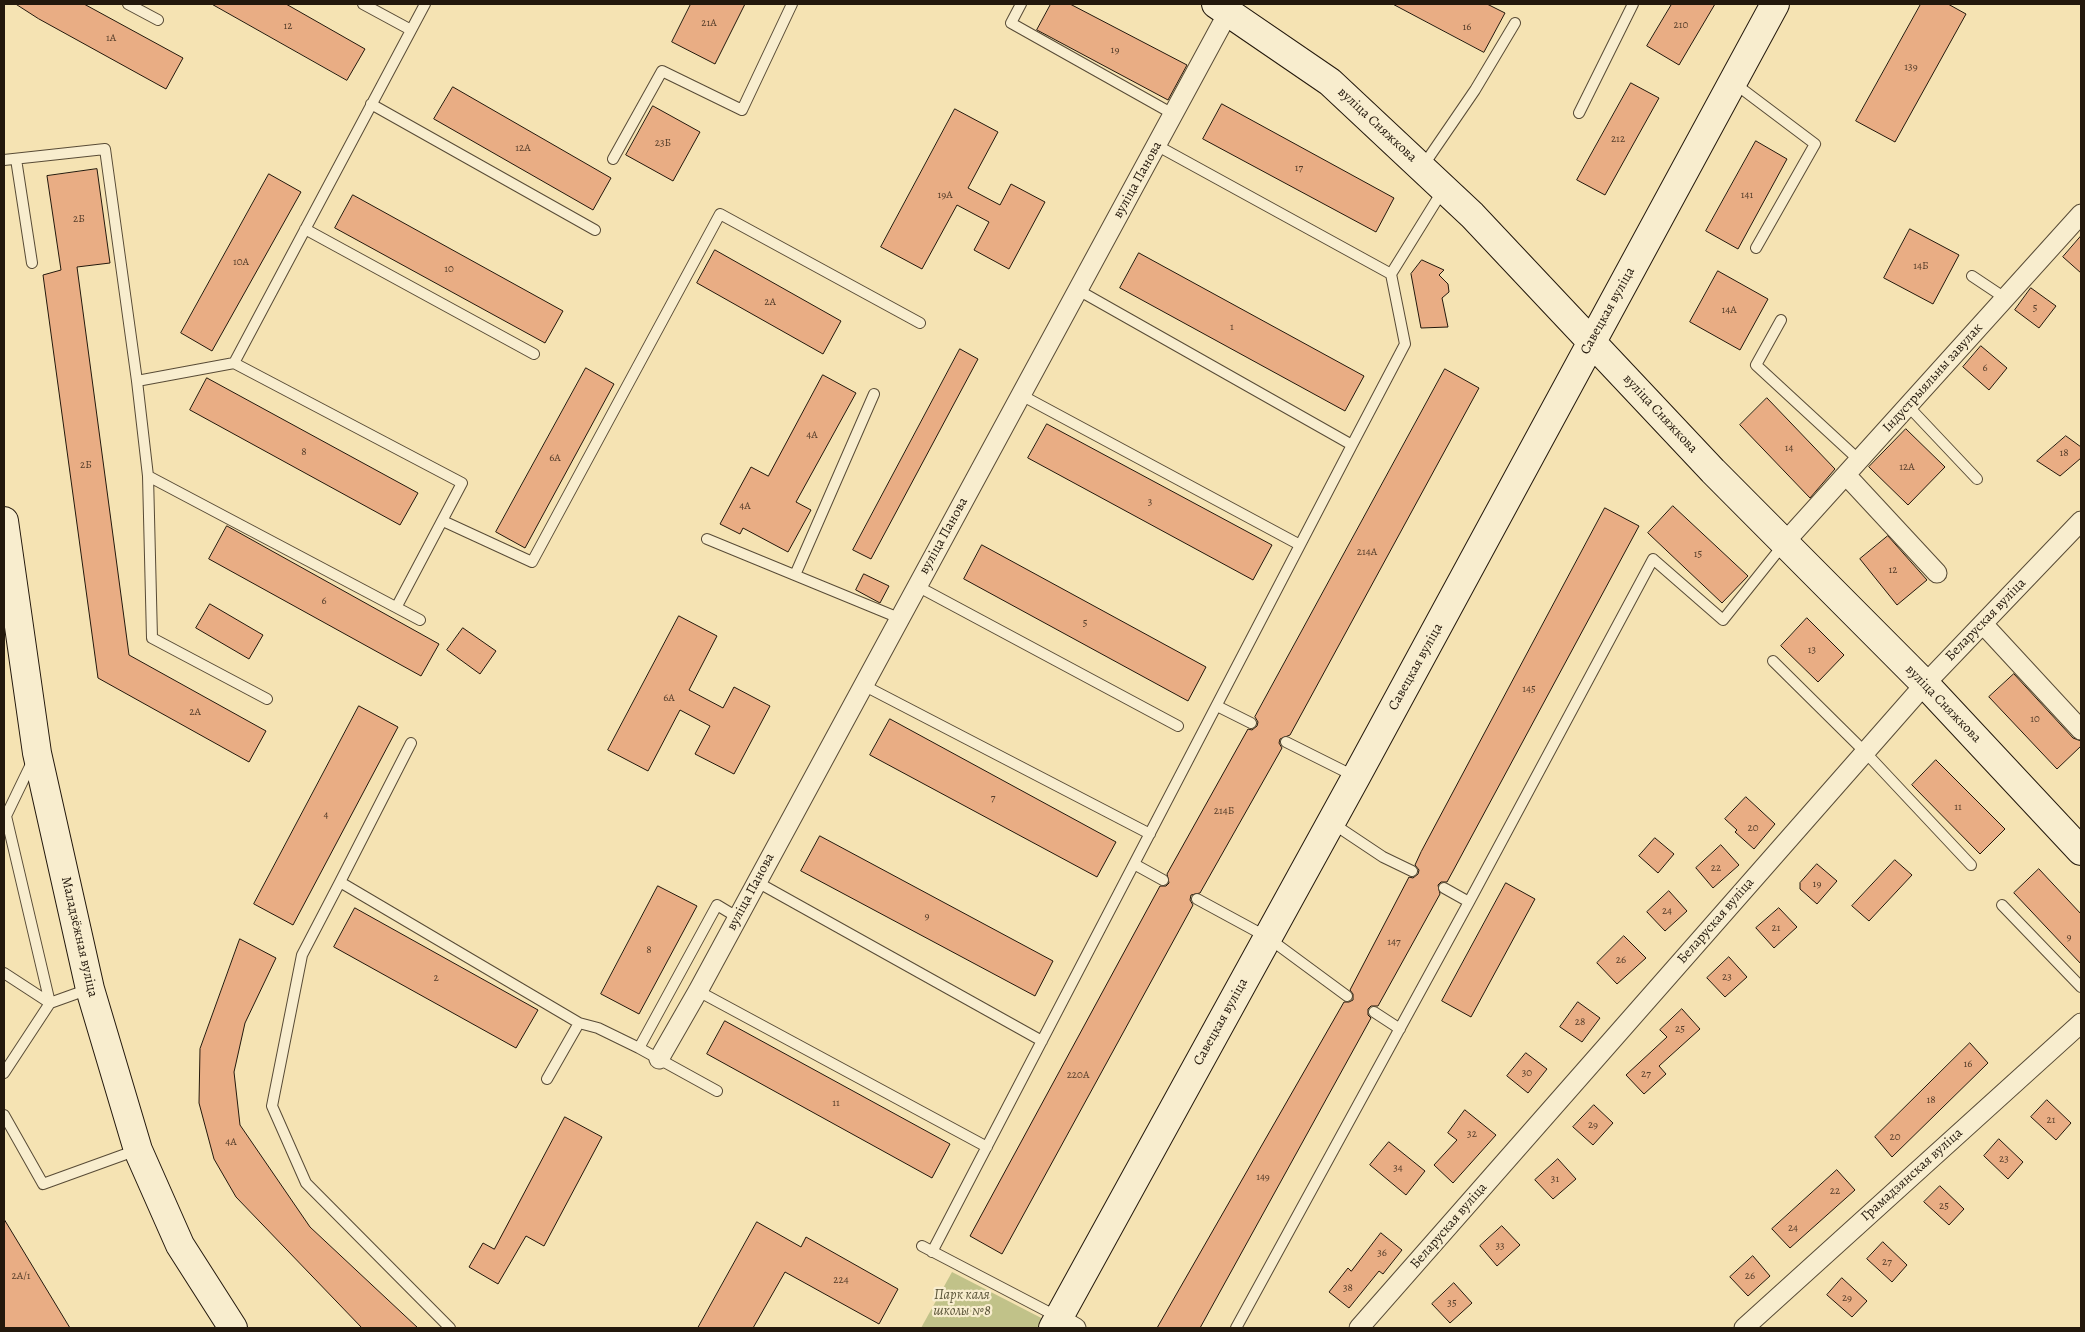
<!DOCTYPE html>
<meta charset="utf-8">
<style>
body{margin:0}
#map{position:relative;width:2085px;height:1332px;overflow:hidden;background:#f5e3b3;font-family:Alegreya,serif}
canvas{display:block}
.frame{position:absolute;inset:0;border:5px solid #23180c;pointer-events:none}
</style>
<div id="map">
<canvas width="2085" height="1332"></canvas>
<div class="frame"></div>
</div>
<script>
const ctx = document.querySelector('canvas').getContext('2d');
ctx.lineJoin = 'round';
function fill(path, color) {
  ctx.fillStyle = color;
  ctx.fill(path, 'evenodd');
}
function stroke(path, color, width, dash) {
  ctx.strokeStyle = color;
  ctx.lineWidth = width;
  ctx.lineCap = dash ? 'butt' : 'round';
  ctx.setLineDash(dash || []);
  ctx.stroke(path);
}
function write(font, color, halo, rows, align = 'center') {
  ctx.font = font + ' Alegreya,serif';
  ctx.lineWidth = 4.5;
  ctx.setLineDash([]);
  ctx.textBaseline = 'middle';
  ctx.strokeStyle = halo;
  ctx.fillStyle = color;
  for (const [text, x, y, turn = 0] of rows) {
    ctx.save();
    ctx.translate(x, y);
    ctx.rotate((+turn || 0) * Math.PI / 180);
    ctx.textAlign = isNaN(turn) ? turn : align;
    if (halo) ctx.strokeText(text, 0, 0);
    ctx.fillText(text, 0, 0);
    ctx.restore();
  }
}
const green = new Path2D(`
 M 952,1272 L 1051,1323 L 1048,1328 L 921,1328 Z`);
const building = new Path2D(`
 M 16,4 L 84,4 L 183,58 L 166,89 L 39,19 Z
 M 212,4 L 286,4 L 365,49 L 347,80 Z
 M 691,4 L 745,4 L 715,64 L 672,42 Z
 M 1051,4 L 1070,4 L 1187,65 L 1168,100 L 1037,30 Z
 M 1393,4 L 1487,4 L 1505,13 L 1484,52 Z
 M 1672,4 L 1715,4 L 1679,65 L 1647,46 Z
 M 1921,4 L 1948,4 L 1966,14 L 1895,142 L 1856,121 Z
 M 1631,83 L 1659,98 L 1605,195 L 1577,180 Z
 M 453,87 L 611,178 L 593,210 L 434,119 Z
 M 1222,104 L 1394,198 L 1376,232 L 1203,139 Z
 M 653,106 L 700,132 L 673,181 L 626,155 Z
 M 955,109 L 998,132 L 968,188 L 1000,205 L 1011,184 L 1045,202 L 1009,269 L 974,250 L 989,222 L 957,205 L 922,269 L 881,247 Z
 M 1756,141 L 1787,159 L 1738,249 L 1706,231 Z
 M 97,169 L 110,263 L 77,267 L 129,655 L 266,731 L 249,762 L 98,678 L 43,275 L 61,270 L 47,176 Z
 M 269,174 L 301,192 L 212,351 L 181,333 Z
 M 353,195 L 563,311 L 545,343 L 335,228 Z
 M 1910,229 L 1959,255 L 1933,304 L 1884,278 Z
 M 2081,236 L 2081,273 L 2063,257 Z
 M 715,250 L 841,321 L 823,354 L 697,283 Z
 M 1139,253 L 1364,376 L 1345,411 L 1120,288 Z
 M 1422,260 L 1444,270 L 1439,275 L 1448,284 L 1449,292 L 1442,298 L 1448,327 L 1421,328 L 1411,274 Z
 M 1718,271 L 1768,299 L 1740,350 L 1690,322 Z
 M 2031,288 L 2056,306 L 2039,328 L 2015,310 Z
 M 1981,346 L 2007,368 L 1989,390 L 1963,367 Z
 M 960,349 L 978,359 L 871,559 L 853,550 Z
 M 586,368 L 614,384 L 525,548 L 496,532 Z
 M 1445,369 L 1479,388 L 1290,735 L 1280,739 L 1279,743 L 1282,748 L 1200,893 L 1191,895 L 1190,900 L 1193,905 L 1002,1254 L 970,1236 L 1160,886 L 1166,886 L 1169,883 L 1167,874 L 1248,729 L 1252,730 L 1257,726 L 1258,722 L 1255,717 Z
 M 823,375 L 856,393 L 796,502 L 811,510 L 788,552 L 743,528 L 740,534 L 720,524 L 751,467 L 768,476 Z
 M 207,378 L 418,493 L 400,525 L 190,410 Z
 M 1767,398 L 1835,469 L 1810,498 L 1740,425 Z
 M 1047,424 L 1272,545 L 1253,580 L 1028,458 Z
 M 1906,429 L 1945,467 L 1908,505 L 1869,467 Z
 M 2066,436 L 2081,447 L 2081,458 L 2060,476 L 2037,461 Z
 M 1673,506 L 1748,576 L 1722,603 L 1648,533 Z
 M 1605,508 L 1639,526 L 1453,871 L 1447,882 L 1441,882 L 1438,885 L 1440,894 L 1378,1006 L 1371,1006 L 1368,1009 L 1368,1015 L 1371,1018 L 1200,1328 L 1157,1328 L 1344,1002 L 1349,1002 L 1353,1000 L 1353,994 L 1350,990 L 1409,877 L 1413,878 L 1418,874 L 1419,870 L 1415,865 L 1421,852 Z
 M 227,526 L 439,644 L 421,676 L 209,559 Z
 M 1888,536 L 1927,580 L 1897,605 L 1860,559 Z
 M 982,545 L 1206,667 L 1188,701 L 964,579 Z
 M 864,574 L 889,586 L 880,603 L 856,590 Z
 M 210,604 L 263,635 L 249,659 L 196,628 Z
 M 679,616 L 717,636 L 689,690 L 723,708 L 734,687 L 770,706 L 734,774 L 695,754 L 710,726 L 680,710 L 648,771 L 608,750 Z
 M 1807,618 L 1844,655 L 1818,682 L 1781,646 Z
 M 463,628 L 496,651 L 480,674 L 447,650 Z
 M 2014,674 L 2073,738 L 2081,741 L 2081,746 L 2057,769 L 1989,697 Z
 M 359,706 L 398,727 L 293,925 L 254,904 Z
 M 890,719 L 1116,842 L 1097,877 L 870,755 Z
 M 1936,760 L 2005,829 L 1980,854 L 1912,785 Z
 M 1746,797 L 1775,824 L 1754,849 L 1735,832 L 1737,830 L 1725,819 Z
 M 820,836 L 1053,961 L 1035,996 L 801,871 Z
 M 1655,838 L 1674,854 L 1658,873 L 1639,856 Z
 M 1721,845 L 1739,865 L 1713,888 L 1696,868 Z
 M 1895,860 L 1912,875 L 1869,921 L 1852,906 Z
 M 1817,864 L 1837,881 L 1817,904 L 1800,889 L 1800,883 Z
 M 2039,869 L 2081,914 L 2081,964 L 2014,893 Z
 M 1506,883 L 1535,899 L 1471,1017 L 1442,1001 Z
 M 658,886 L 697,906 L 639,1014 L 601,994 Z
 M 1669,891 L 1687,911 L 1665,931 L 1647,912 Z
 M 355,908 L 538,1010 L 516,1048 L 334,947 Z
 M 1779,908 L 1797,927 L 1774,948 L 1756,928 Z
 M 1624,936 L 1646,958 L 1617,984 L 1597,963 Z
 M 240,939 L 276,958 L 245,1023 L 234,1072 L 240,1125 L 310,1227 L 418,1328 L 362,1328 L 236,1197 L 214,1159 L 199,1103 L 200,1049 Z
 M 1729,957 L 1747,977 L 1725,997 L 1707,978 Z
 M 1578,1002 L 1600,1018 L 1582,1042 L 1560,1027 Z
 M 1682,1009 L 1700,1029 L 1659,1066 L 1666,1074 L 1644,1094 L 1626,1075 L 1667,1037 L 1660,1030 Z
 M 725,1021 L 950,1144 L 932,1178 L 707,1054 Z
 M 1970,1043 L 1988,1063 L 1892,1157 L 1875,1137 Z
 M 1526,1053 L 1547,1069 L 1528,1093 L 1507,1076 Z
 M 2047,1100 L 2071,1123 L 2056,1140 L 2031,1117 Z
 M 1594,1105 L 1613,1123 L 1593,1145 L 1573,1127 Z
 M 1465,1110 L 1496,1135 L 1453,1183 L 1434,1165 L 1457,1140 L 1448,1133 Z
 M 565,1117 L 602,1137 L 544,1246 L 526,1236 L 498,1284 L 469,1267 L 483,1243 L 494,1249 Z
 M 1999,1139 L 2023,1162 L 2008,1179 L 1984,1156 Z
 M 1389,1142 L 1425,1171 L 1406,1195 L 1370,1165 Z
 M 1558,1159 L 1576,1179 L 1553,1199 L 1535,1180 Z
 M 1837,1170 L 1855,1190 L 1790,1248 L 1772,1229 Z
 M 1940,1186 L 1964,1209 L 1949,1225 L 1924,1202 Z
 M 4,1219 L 70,1328 L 4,1328 Z
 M 757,1222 L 801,1247 L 806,1237 L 898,1289 L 879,1324 L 785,1272 L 753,1328 L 698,1328 Z
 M 1502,1226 L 1520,1245 L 1497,1266 L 1480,1246 Z
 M 1381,1233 L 1402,1250 L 1383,1274 L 1379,1271 L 1349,1308 L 1329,1292 L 1348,1268 L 1351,1271 Z
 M 1883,1242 L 1907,1265 L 1892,1282 L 1867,1259 Z
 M 1753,1256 L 1770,1276 L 1748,1296 L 1730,1277 Z
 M 1842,1278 L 1867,1301 L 1852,1317 L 1827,1295 Z
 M 1454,1283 L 1472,1303 L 1450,1323 L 1432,1304 Z`);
const lane = new Path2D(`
 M 128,4 L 158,20
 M 363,4 L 411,30
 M 1021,4 L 1011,23 L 1173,114
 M 1734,83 L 1815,144 L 1756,248
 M 371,104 L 595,230
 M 1579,113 L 1633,4
 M 1156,145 L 1391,274
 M 16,159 L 32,263
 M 613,159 L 662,71 L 742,110 L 792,4
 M 4,160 L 105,149 L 137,381 L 234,363 L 425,4
 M 1423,166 L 1475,90 L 1515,23
 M 305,229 L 534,354
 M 1972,276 L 2005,298
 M 1078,290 L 1352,445 L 1405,344 L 1391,274 L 1443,190
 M 1781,320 L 1756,365 L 1859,460
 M 234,363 L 462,483 L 397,606
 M 137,381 L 148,476 L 420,620
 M 1021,395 L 1300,545 L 1352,445
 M 1908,406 L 1977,479
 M 148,476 L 152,638 L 267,699
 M 443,521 L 532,562 L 720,214 L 920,323
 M 707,539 L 899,618
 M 795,575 L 874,394
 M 917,586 L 1178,726
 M 1773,661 L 1865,752 L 1971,865
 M 863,685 L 1150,834
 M 1217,706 L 1251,723
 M 1286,742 L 1354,776
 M 1332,823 L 1383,857 L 1412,871
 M 1134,864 L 1163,880
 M 340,882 L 411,743
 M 757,882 L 1042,1041
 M 1444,888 L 1469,902
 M 1197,899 L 1267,937 L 1347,996
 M 2002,905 L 2081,987
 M 4,973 L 50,1003 L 89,989
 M 698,991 L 987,1147
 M 1374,1012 L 1400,1029
 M 4,1073 L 50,1003 L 6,816 L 33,760
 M 547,1079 L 579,1023
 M 717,1091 L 639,1048 L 717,905 L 737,917
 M 4,1115 L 43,1184 L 137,1150
 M 922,1246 L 1058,1317
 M 932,1252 L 1300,545
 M 450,1328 L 306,1183 L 272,1106 L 302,955 L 340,882 L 579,1023 L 598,1028 L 639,1048
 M 1236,1328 L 1469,902 L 1653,559 L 1723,620 L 1783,545`);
const street = new Path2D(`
 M 1846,475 L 1937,573
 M 1785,542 L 2081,214
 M 1983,624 L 2081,730
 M 659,1059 L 698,991 L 1229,11
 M 1059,1318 L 1076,1328
 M 1359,1328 L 1925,684 L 2081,521
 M 1744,1328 L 2081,1023`);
const secondary = new Path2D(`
 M 1216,4 L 1330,82 L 1472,215 L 1713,471 L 1925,684 L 2081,851
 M 4,521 L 37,753 L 90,989 L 138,1150 L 180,1245 L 233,1328
 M 1053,1328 L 1356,777 L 1775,4`);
const numberNames = [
 ["21А",709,23],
 ["210",1681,25],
 ["12",288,26],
 ["16",1467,27],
 ["1А",111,38],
 ["19",1115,50],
 ["139",1911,67],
 ["212",1618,139],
 ["23Б",663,143],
 ["12А",523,148],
 ["17",1299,168],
 ["19А",945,195],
 ["141",1747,195],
 ["2Б",79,219],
 ["10А",241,262],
 ["14Б",1921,266],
 ["10",449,269],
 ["2А",770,302],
 ["5",2035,308],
 ["14А",1729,310],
 ["1",1232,327],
 ["6",1985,368],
 ["4А",812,435],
 ["14",1789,448],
 ["8",304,452],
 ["18",2064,453],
 ["6А",555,458],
 ["2Б",86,465],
 ["12А",1907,467],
 ["3",1150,502],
 ["4А",745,506],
 ["214А",1367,552],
 ["15",1698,554],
 ["12",1893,570],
 ["6",324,601],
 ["5",1085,623],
 ["13",1812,650],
 ["145",1529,689],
 ["6А",669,698],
 ["2А",195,712],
 ["10",2035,719],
 ["7",993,798],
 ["11",1958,807],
 ["214Б",1224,811],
 ["4",326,815],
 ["20",1753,828],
 ["22",1716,868],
 ["19",1817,884],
 ["24",1667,911],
 ["9",927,916],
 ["21",1776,928],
 ["9",2069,937],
 ["147",1394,942],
 ["8",649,950],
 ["26",1621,960],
 ["23",1727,977],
 ["2",436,978],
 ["28",1580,1022],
 ["25",1680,1029],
 ["16",1968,1064],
 ["30",1527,1073],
 ["27",1646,1074],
 ["220А",1078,1075],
 ["18",1931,1100],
 ["11",836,1103],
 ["21",2051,1120],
 ["29",1593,1125],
 ["32",1472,1134],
 ["20",1895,1137],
 ["4А",231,1142],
 ["23",2004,1159],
 ["34",1398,1168],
 ["149",1263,1177],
 ["31",1555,1179],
 ["22",1835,1191],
 ["25",1944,1206],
 ["24",1793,1228],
 ["33",1500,1246],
 ["36",1382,1253],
 ["27",1887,1262],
 ["2А/1",21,1276],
 ["26",1750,1276],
 ["224",841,1280],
 ["38",1348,1288],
 ["29",1847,1298],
 ["35",1452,1303]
];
const streetNames = [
 ["вуліца Сняжкова",1377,125,43],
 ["вуліца Панова",1138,180,-61],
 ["Савецкая вуліца",1608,311,-61],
 ["Індустрыяльны завулак",1933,378,-48],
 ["вуліца Сняжкова",1660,414,47],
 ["вуліца Панова",944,536,-61],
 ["Беларуская вуліца",1986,620,-46],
 ["Савецкая вуліца",1416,667,-61],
 ["вуліца Сняжкова",1943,704,46],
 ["вуліца Панова",751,892,-62],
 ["Беларуская вуліца",1716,921,-49],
 ["Маладзёжная вуліца",79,937,77],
 ["Савецкая вуліца",1221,1022,-61],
 ["Грамадзянская вуліца",1912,1175,-42],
 ["Беларуская вуліца",1449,1226,-49]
];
const parkNames = [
 ["Парк каля",962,1296],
 ["школы №8",962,1312]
];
fill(green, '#c1c289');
fill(building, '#e9ad84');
stroke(building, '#23180c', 1);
stroke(lane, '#584b36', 12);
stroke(street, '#584b36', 21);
stroke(secondary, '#23180c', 30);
stroke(lane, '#f8edce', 10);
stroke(street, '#f8edce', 19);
stroke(secondary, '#f8edce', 28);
write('11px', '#543d2a', null, numberNames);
write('14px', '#23180c', '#f8edce', streetNames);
write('italic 14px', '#5a5438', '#f8edce', parkNames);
</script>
